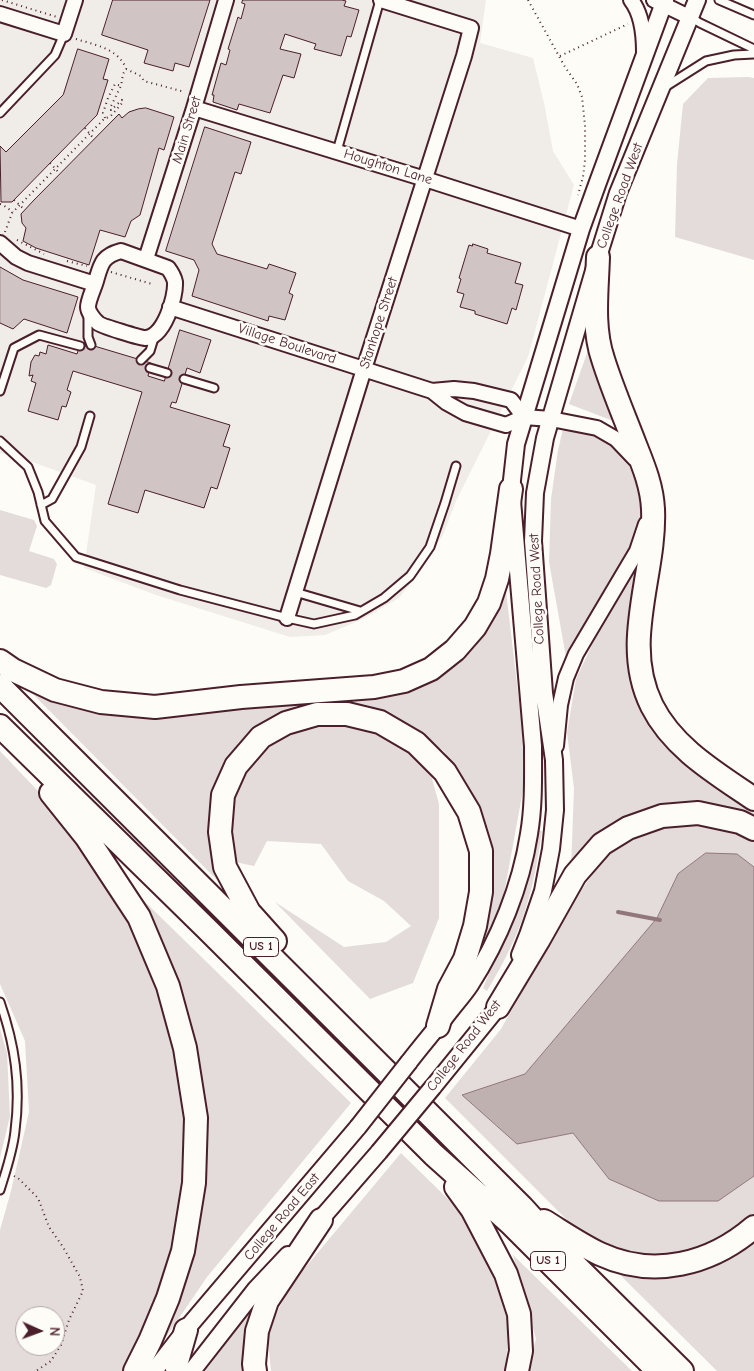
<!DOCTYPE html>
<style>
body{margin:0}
#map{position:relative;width:754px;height:1371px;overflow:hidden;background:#fdfcf7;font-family:"Comic Neue",sans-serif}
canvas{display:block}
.north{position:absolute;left:15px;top:1306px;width:50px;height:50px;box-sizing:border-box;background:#fdfcf7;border:1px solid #b5a4a5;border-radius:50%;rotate:92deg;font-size:14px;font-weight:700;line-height:20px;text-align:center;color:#4a1f2b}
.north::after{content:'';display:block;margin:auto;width:18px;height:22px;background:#4a1f2b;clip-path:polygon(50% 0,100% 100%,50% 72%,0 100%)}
</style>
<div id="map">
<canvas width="754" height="1371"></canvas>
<div class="north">N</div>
</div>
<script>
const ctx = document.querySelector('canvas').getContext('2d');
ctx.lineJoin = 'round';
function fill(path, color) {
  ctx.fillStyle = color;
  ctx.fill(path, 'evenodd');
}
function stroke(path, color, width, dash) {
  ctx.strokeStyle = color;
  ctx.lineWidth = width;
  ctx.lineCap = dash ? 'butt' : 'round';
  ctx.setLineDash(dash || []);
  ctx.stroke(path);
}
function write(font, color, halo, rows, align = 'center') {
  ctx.font = font + ' "Comic Neue",sans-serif';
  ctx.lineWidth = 5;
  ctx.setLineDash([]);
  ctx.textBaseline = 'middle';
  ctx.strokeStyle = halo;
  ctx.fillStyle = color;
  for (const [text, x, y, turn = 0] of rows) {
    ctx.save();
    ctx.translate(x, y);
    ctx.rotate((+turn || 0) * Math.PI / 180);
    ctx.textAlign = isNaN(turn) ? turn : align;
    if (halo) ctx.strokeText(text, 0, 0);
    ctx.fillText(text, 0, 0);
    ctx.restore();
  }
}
const built = new Path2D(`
 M 0,0 L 486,0 L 480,43 L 533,58 L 544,103 L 553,151 L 574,185 L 528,357 L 456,501 L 443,535 L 423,567 L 399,598 L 363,619 L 325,635 L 290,637 L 156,595 L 84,568 L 96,485 L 21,458 L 0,453 Z`);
const green = new Path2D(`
 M 748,77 L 754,78 L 754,260 L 675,237 L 677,164 L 683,104 L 708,78 Z
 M 593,336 L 621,424 L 569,404 Z
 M 564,425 L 605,440 L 636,474 L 642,515 L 631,551 L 566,657 L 549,562 L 551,499 L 558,450 Z
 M 0,510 L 34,520 L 37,526 L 29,551 L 54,559 L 57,564 L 51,585 L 46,588 L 0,575 Z
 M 644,556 L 645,711 L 754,809 L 754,814 L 729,809 L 667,805 L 603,828 L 571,870 L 574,788 L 567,733 L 576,679 L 592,645 Z
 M 506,591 L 527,768 L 502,905 L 486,944 L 487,828 L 444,751 L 396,720 L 277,719 L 214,813 L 220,883 L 19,680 L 91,708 L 405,691 L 459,664 L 492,618 Z
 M 367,724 L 428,764 L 439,804 L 439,918 L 413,983 L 370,999 L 275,902 L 344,947 L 386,942 L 411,926 L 384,901 L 348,881 L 321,844 L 267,841 L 254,866 L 235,862 L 230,813 L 242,772 L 292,727 Z
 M 0,751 L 54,808 L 137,932 L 168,1010 L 187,1119 L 184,1221 L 143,1335 L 127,1371 L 0,1371 L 0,1230 L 11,1191 L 29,1112 L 25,1041 L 0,984 ZM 25,1316 L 55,1316 L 55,1346 L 25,1346 Z
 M 679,821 L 729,823 L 754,837 L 754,867 L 737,854 L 678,874 L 657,918 L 525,1074 L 462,1095 L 517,1144 L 573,1133 L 609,1179 L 718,1201 L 754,1176 L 754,1214 L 742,1226 L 681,1256 L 626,1253 L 575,1228 L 445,1098 L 501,1029 L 572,903 L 606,856 L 645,831 Z
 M 537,830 L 542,831 C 538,859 533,887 524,914 C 515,941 502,966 487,991 L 483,988 L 520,899 Z
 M 138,895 L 351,1103 L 207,1277 L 162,1343 L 158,1340 L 204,1132 L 176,987 Z
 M 0,1029 L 7,1053 L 10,1116 L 0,1158 Z
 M 401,1153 L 452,1203 L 470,1226 L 489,1259 L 508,1322 L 506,1371 L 271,1371 L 267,1330 L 294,1281 Z
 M 754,1238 L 754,1371 L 717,1371 L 606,1261 L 659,1270 Z
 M 513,1255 L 632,1371 L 527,1371 L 536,1339 Z
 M 254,1306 L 246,1371 L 205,1371 Z`);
const water = new Path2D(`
 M 706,853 L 737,854 L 754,867 L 754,1176 L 718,1201 L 659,1201 L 609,1179 L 573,1133 L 517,1144 L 462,1095 L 525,1074 L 657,918 L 678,874 Z`);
const stream = new Path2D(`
 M 618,912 L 660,920`);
const building = new Path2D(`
 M 113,0 L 210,0 L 189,67 L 175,63 L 173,71 L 144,63 L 148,50 L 102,35 Z
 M 243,0 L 342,0 L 346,1 L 344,6 L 359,10 L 351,37 L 347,36 L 341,56 L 314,49 L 316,44 L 285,34 L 280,49 L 301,54 L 294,78 L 283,75 L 270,113 L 239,104 L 237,110 L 213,102 L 214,95 L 212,95 L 221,63 L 226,65 L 230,50 L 228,49 L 238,17 L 241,19 L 245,4 L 242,3 Z
 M 78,49 L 109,59 L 103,79 L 108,80 L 97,115 L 12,202 L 1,202 L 0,146 L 6,152 L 63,95 Z
 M 146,108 L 174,117 L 164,150 L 159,148 L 140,215 L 131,221 L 125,237 L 100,230 L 89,265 L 36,248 L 23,241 L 26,228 L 22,223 L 21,214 L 34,200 L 119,114 L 122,118 L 129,112 L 138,109 Z
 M 205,127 L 251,142 L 241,174 L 235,172 L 212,244 L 217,254 L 267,269 L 269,264 L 296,273 L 289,293 L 293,295 L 285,320 L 269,316 L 268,321 L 192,296 L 199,270 L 194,260 L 166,251 Z
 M 473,244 L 488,249 L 487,253 L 521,263 L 515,283 L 523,285 L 516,310 L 512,308 L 507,324 L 475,314 L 475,311 L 460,307 L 464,294 L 457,292 L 461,279 L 459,278 L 469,245 L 472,246 Z
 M 0,267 L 23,280 L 78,297 L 67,333 L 24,319 L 13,329 L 0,323 Z
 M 180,330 L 211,340 L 200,373 L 187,368 L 176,403 L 172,402 L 170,407 L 230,425 L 223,446 L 230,448 L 217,489 L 211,487 L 204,508 L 145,490 L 138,513 L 108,504 L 142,392 L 73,371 L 67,390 L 71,392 L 66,407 L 62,406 L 58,420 L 28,411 L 36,383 L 31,381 L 33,375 L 29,376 L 31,362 L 35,355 L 39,356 L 40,352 L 46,354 L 48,345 L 77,354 L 81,342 L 151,363 L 148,376 L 164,381 Z`);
const path = new Path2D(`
 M 2,0 L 57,17
 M 528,0 L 565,67 L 577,84 L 582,97 L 585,125 L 585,160 L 583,177 L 578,195
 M 76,39 C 95,45 117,48 126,68
 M 560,56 L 628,24
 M 105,118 L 103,113 L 108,98 L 115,84 L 121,86
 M 0,204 L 3,205 L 13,212
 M 5,232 L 12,213 L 105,118 L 110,117 L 123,102 L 122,100 L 111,110 L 110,108 L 121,86 L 123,74 L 126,69 L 141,76 L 144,81 L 185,92
 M 17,240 L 44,254
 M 67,261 L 87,266
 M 111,272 L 152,284
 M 14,1176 L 19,1179 L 38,1198 L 49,1227 L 63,1247 L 80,1277 L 83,1291 L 69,1320 L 61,1345 L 51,1361 L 36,1371`);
const service = new Path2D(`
 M 719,0 L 754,15
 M 690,17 L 700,23 L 754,49
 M 665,87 L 706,61 L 734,55 L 754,54
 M 0,113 L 55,55 L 64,34
 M 337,151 L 380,0
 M 88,313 L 88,337 L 91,345
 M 141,360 L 150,351 L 155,335
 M 150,368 L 167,373
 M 184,379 L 214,388
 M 0,391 L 14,348 L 39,335 L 80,346
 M 0,441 L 28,467 L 38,492 L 45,521 L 76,557 L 180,590 L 287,618 L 314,624 L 355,615 L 384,598 L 410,576 L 430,547 L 445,503 L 456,466
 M 41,505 L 52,499 L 81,447 L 90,416
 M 295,592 L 360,611
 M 0,1002 C 15,1045 21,1085 15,1131 C 13,1151 6,1171 0,1190`);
const minor = new Path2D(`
 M 631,0 C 642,14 644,34 644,52
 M 654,0 L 689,17
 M 0,14 L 64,34 L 75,0
 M 194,108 L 425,179 L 581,229
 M 0,243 L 16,257 L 28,263 L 95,284
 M 121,251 L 168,268 C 171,272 174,277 175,282 C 176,297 164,338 145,338 C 141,338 101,326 98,323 C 94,320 88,312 88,307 C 88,300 94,288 96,281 C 101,264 102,256 121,251 Z
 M 146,259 L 194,108 L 226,0
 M 170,307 L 432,391 L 454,389 L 474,391 L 511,400 L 524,417
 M 432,391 L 447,403 L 465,413 L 506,425 L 524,417 L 551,419 L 597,428 L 616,439 L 635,459
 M 287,618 L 364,369 L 464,56 L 471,28 L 381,0
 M 556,746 L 560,705 L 566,678 L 576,654 L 637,551 L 646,524`);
const tertiary = new Path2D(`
 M 520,955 L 528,935 L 543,891 L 551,849 L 555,810 L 554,760 L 544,693 L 533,541 L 535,493 L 545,438 L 598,257 L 618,193 L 697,0
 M 409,1062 C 422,1045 436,1029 449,1012 C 456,1003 464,994 470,985 C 499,940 521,886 529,834 C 534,805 533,775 533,746 L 511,489 L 516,444 L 581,229 L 598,182 L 665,0
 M 433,1087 L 498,1007 L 502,998
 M 313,1228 L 379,1152
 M 154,1371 L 188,1327 L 358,1127
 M 192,1371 L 256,1289 L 288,1255`);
const trunk = new Path2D(`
 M 598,257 C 597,290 592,327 603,359 C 612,388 625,418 636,447 C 644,467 652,487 653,509 C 656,575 620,642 652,706 C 673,748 716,773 754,799
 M 0,661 L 13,670 L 55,690 L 101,702 L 155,707 L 241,697 L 374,687 L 404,681 L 431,669 L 455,650 L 475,627 L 489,603 L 497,579 L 502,554 L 511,489
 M 0,686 L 522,1207 L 573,1263 L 682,1371
 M 0,726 L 207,929 L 434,1155 L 510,1223 L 658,1371
 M 51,793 L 87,838 L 139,917 L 168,986 L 185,1048 L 196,1118 L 194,1183 L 183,1251 L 168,1298 L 150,1341 L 135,1371
 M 275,941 L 249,912 L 225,867 L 220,832 L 223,795 L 236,766 L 261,737 L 286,723 L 317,714 L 347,714 L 380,722 L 416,743 L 445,772 L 469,812 L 481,851 L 481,892 L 475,926 L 465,959 L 449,989 L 438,1026
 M 498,1007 L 539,939 L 575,875 L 602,844 L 628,828 L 662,816 L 698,813 L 740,822 L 754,829
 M 456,1187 L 472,1209 L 506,1274 L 519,1314 L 521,1351 L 517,1371
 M 544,1221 C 562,1232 581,1245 600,1254 C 654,1279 711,1264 754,1227
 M 178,1371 L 176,1365 L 186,1330
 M 255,1371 L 254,1364 L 257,1331 L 267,1301 L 321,1220`);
const pathBridge = new Path2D(`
 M 85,128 L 94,139
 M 50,163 L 60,174
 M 14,200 L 25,210`);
const tertiaryBridge = new Path2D(`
 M 358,1127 L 409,1062
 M 379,1152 L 433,1087`);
const shields = [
 [261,947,35],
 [548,1261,35]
];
const shieldNames = [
 ["US 1",261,947],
 ["US 1",548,1261]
];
const streetNames = [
 ["Main Street",187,130,-73],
 ["Houghton Lane",388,167,17],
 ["College Road West",620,196,-70],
 ["Stanhope Street",379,323,-72],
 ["Village Boulevard",287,344,18],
 ["College Road West",537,589,-93],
 ["College Road West",464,1046,-52],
 ["College Road East",282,1217,-50]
];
fill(built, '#f0ece8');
fill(green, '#e3dcda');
fill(water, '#c0b1b1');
stroke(water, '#91777b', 1);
stroke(stream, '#91777b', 4);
fill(building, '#d0c5c4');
stroke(building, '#4a1f2b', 1);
stroke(service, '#4a1f2b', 11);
stroke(minor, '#4a1f2b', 18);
stroke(tertiary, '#4a1f2b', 20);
stroke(trunk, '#4a1f2b', 26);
stroke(path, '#4a1f2b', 2, [1, 4]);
stroke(service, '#fdfcf7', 7);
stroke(minor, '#fdfcf7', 14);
stroke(tertiary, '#fdfcf7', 16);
stroke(trunk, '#fdfcf7', 22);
stroke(tertiaryBridge, '#4a1f2b', 20, []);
stroke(pathBridge, '#4a1f2b', 2, [1, 4]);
stroke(tertiaryBridge, '#fdfcf7', 16);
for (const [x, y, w] of shields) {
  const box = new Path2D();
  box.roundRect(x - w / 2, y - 9.5, w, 19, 4);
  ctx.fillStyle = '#fdfcf7';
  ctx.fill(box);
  stroke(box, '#4a1f2b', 1);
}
write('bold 12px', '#4a1f2b', null, shieldNames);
write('14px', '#4a1f2b', '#fdfcf7', streetNames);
</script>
